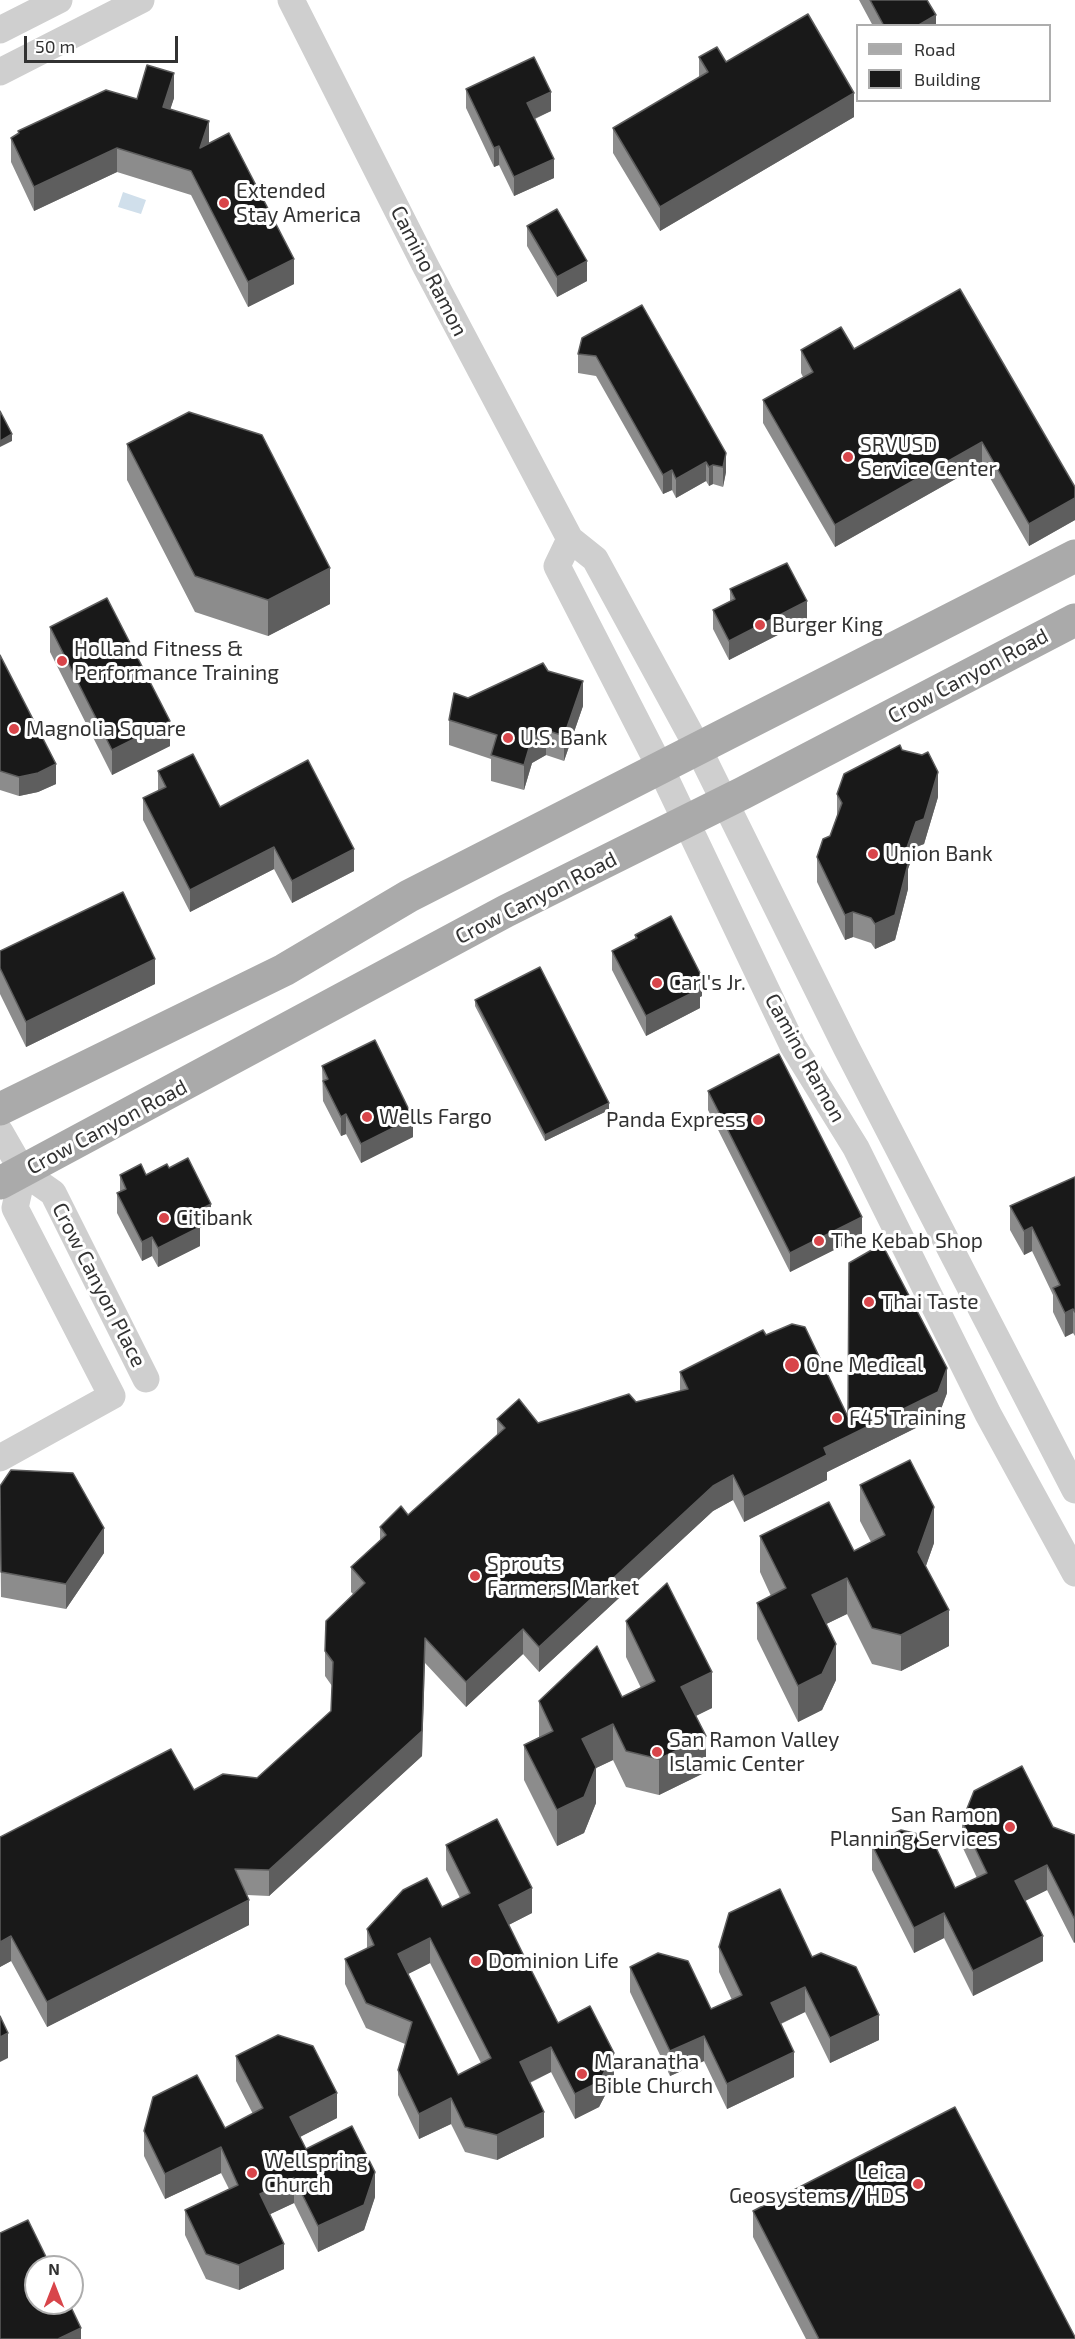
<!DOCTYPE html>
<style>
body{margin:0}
#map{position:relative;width:1075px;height:2339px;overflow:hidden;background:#fff;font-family:"Exo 2",sans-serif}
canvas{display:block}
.legend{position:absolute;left:856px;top:24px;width:195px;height:78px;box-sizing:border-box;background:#fff;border:2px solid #adadad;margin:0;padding:8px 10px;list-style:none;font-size:18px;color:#323232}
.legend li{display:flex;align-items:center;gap:12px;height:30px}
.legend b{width:30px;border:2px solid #adadad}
.north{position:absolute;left:24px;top:2255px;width:60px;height:60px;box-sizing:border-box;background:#fff;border:2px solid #adadad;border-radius:50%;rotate:0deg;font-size:16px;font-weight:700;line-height:24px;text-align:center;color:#323232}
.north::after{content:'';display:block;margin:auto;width:21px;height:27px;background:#d8454a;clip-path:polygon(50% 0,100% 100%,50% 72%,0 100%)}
.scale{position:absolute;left:24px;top:36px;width:154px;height:27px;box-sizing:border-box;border:3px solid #323232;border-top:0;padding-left:8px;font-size:18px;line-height:21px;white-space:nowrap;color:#323232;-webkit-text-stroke:4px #fff;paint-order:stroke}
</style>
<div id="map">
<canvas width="1075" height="2339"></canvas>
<ul class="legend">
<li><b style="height:8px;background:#aaa"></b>Road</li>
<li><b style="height:16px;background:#191919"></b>Building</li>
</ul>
<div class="north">N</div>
<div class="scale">50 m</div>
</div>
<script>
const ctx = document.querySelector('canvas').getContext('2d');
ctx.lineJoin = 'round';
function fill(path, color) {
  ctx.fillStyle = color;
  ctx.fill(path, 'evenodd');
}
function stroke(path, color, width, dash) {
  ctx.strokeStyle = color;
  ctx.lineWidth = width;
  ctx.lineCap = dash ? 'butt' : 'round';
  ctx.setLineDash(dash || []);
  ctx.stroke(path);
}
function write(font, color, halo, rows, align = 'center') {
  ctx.font = font + ' "Exo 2",sans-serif';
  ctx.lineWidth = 6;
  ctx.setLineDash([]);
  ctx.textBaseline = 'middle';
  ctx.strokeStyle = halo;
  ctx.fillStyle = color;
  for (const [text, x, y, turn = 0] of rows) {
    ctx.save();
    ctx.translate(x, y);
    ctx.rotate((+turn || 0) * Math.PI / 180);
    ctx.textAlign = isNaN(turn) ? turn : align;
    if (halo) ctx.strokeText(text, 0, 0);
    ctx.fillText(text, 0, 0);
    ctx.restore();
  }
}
const water = new Path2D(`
 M 123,192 L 146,200 L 141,214 L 118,207 Z`);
const minor = new Path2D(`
 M 291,0 L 426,267 L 570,539 L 595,559 L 698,748 L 846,1047 L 1075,1490
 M 0,30 L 59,0
 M 0,72 L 141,0
 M 570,539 L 557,566 L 660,767 L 793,1046 L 856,1148 L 988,1414 L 1075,1573
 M 0,1132 L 23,1172 L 53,1193 L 146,1379
 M 0,1458 L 112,1396 L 15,1208 L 23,1172`);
const major = new Path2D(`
 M 0,1109 L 284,970 L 409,896 L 1075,556
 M 0,1183 L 506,911 L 743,793 L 1075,620`);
const wall = new Path2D(`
 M 859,0 L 927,0 L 936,26 L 873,26 Z
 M 699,57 L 726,62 L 854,117 L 660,231 L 613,153 L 613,128 L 699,78 Z
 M 466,89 L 551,111 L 535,119 L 554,178 L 514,196 L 499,165 L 494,167 L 466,108 Z
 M 174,98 L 170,109 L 209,144 L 294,284 L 248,307 L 191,195 L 117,172 L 34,211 L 11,162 L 11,138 L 18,134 L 18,131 L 137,99 Z
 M 527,226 L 587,281 L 557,297 L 527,246 Z
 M 642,305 L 726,472 L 723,487 L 713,484 L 709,486 L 706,481 L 676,498 L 672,490 L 663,494 L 596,376 L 578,373 L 578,354 Z
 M 854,349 L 1075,487 L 1075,520 L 1029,546 L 982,464 L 835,547 L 763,423 L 763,400 L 803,377 L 801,373 L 801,350 Z
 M 127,444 L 330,604 L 268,636 L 195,612 L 127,480 Z
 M 730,589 L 807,620 L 729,660 L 713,629 L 713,610 L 730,601 Z
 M 50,627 L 170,746 L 112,775 L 50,652 Z
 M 0,655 L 56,784 L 38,792 L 19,796 L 0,790 Z
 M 548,671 L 583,706 L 564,761 L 546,755 L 532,763 L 524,790 L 491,781 L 491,759 L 449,745 L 449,720 L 468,698 Z
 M 902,750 L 922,755 L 938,797 L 924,844 L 916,847 L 908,869 L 908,889 L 895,940 L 875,949 L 871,943 L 853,937 L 845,940 L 817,882 L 817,857 L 830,836 L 837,816 L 837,794 Z
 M 158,771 L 220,807 L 354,871 L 292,903 L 274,869 L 190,912 L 143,820 L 143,798 L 158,791 Z
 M 635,935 L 702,996 L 700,997 L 700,1008 L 646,1036 L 612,970 L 612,951 L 635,939 Z
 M 0,951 L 155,984 L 26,1047 L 0,994 Z
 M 475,1000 L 609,1110 L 545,1141 L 475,1006 Z
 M 322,1066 L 413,1137 L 361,1163 L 346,1134 L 341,1136 L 323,1101 Z
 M 708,1091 L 862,1236 L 790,1272 L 708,1110 Z
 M 169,1168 L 211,1223 L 200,1228 L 200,1246 L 158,1267 L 152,1256 L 142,1261 L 117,1213 L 117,1193 L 120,1192 L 120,1175 L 146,1175 Z
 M 1075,1177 L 1075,1336 L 1073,1333 L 1065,1337 L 1053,1312 L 1053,1295 L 1032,1251 L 1024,1255 L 1010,1230 L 1010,1206 Z
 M 766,1335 L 848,1417 L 947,1393 L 938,1417 L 827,1472 L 827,1480 L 744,1522 L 733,1500 L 713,1511 L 539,1672 L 523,1654 L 466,1707 L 425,1663 L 422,1756 L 269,1896 L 247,1895 L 249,1925 L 47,2027 L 11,1961 L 0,1967 L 0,1837 L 194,1790 L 257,1778 L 331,1711 L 332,1686 L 325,1676 L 325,1651 L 353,1594 L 351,1592 L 351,1567 L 380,1540 L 380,1527 L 408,1515 L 497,1435 L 497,1419 L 538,1423 L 636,1402 L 680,1391 L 680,1372 Z
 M 860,1485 L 934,1543 L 926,1566 L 949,1646 L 901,1671 L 872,1664 L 847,1614 L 826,1624 L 836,1680 L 822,1710 L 798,1722 L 757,1639 L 757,1603 L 771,1596 L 760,1572 L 760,1536 L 854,1551 L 871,1542 L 860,1521 Z
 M 0,1486 L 104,1553 L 66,1609 L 1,1597 Z
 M 626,1621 L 712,1708 L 696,1716 L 706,1772 L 659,1795 L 626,1787 L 613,1760 L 596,1768 L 596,1803 L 584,1833 L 557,1846 L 524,1780 L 524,1745 L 539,1737 L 539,1701 L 622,1697 L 641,1688 L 626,1657 Z
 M 962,1821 L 1053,1827 L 1075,1835 L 1075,1942 L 1074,1943 L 1047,1890 L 1025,1901 L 1043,1961 L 973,1996 L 944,1938 L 914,1953 L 872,1870 L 872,1845 L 955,1888 L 977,1878 L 962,1846 Z
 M 446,1845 L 532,1913 L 508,1925 L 523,1954 L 558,2023 L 614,2078 L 599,2107 L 575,2119 L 551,2072 L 530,2083 L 544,2137 L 497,2160 L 465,2152 L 451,2124 L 419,2139 L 398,2095 L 398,2070 L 405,2044 L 366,2028 L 345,1984 L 345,1959 L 367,1949 L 367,1929 L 442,1907 L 460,1898 L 446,1870 ZM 430,1963 L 481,2063 L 458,2075 L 408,1974 Z
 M 719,1947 L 812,1957 L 879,2040 L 830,2063 L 805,2012 L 781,2024 L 794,2077 L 727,2109 L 704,2061 L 670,2076 L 630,1992 L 630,1967 L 711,2009 L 732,2000 L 719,1972 Z
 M 236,2056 L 337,2118 L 300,2137 L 306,2149 L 375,2197 L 364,2230 L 318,2252 L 294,2203 L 270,2214 L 284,2269 L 239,2290 L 206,2279 L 185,2235 L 185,2210 L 229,2189 L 221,2173 L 165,2199 L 144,2156 L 144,2131 L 225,2128 L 253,2114 L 236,2081 Z
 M 753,2211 L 1075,2339 L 806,2339 L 753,2237 Z`);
const shadedWall = new Path2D(`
 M 936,15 L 936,26 L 917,26 Z
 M 174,73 L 174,98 L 163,132 L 163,107 Z
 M 551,92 L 551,111 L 527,122 L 527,103 Z
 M 854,93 L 854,117 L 660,231 L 660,207 Z
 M 209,121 L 209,145 L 200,148 Z
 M 499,146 L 499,165 L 494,167 L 494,148 Z
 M 117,148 L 117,172 L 34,211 L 34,187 Z
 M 554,159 L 554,178 L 514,196 L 514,177 Z
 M 294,259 L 294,284 L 248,307 L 248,282 Z
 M 587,261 L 587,281 L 557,297 L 557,277 Z
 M 12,434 L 12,441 L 0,447 L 0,441 Z
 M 982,442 L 982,464 L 835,547 L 835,525 Z
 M 726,453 L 726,472 L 723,487 L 723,467 Z
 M 706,462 L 706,481 L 676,498 L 676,479 Z
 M 713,465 L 713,484 L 709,486 L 709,467 Z
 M 672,470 L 672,490 L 663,494 L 663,475 Z
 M 1075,498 L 1075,520 L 1029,546 L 1029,524 Z
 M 330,568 L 330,604 L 268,636 L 268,600 Z
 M 807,601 L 807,620 L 729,660 L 729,641 Z
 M 583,681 L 583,706 L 564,761 L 564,736 Z
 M 170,721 L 170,746 L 112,775 L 112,750 Z
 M 546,730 L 546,755 L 532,763 L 524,790 L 524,765 L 532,738 Z
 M 56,764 L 56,784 L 38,792 L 19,796 L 19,777 Z
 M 938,772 L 938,797 L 924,844 L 916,847 L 908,869 L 908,889 L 895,940 L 875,949 L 875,924 L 904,856 L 916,822 Z
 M 274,847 L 274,869 L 190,912 L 190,890 Z
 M 354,849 L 354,871 L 292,903 L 292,881 Z
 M 853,912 L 853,937 L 845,940 L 845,915 Z
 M 155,959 L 155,984 L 26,1047 L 26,1022 Z
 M 702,977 L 702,996 L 700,997 L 700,1008 L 646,1036 L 646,1016 L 695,980 Z
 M 609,1103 L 609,1110 L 545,1141 L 545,1135 Z
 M 346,1114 L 346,1134 L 341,1136 L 341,1117 Z
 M 413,1118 L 413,1137 L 361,1163 L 361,1144 Z
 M 211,1204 L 211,1223 L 200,1228 L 200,1246 L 158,1267 L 158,1248 L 193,1213 Z
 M 862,1217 L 862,1236 L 790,1272 L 790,1253 Z
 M 1032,1227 L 1032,1251 L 1024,1255 L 1024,1231 Z
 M 152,1237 L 152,1256 L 142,1261 L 142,1242 Z
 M 1073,1309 L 1073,1333 L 1065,1337 L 1065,1313 Z
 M 947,1368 L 947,1393 L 938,1417 L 827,1472 L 827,1480 L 744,1522 L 744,1497 L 824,1448 Z
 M 733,1475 L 733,1500 L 713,1511 L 539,1672 L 539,1647 L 713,1486 Z
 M 934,1507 L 934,1543 L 918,1588 L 918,1552 Z
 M 104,1528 L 104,1553 L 66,1609 L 66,1584 Z
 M 847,1578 L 847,1614 L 812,1631 L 812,1595 Z
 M 949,1610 L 949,1646 L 901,1671 L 901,1635 Z
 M 523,1629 L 523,1654 L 466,1707 L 466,1682 Z
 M 425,1638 L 422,1756 L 269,1896 L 269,1870 Z
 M 836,1644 L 836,1680 L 822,1710 L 798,1722 L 798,1686 Z
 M 712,1672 L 712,1708 L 681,1723 L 681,1687 Z
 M 613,1724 L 613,1760 L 596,1768 L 596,1803 L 584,1833 L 557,1846 L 557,1810 L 582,1739 Z
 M 706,1736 L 706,1772 L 659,1795 L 659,1759 Z
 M 1047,1865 L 1047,1890 L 1015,1906 L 1015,1881 Z
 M 532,1888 L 532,1913 L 499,1930 L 499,1905 Z
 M 249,1900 L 249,1925 L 47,2027 L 47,2002 Z
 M 944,1913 L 944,1938 L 914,1953 L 914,1928 Z
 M 1075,1917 L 1075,1942 L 1074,1943 L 1074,1918 Z
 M 11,1936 L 11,1961 L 0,1967 L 0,1942 Z
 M 1043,1936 L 1043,1961 L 973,1996 L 973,1971 Z
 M 430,1938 L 430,1963 L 398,1979 L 398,1954 Z
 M 805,1987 L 805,2012 L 771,2028 L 771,2003 Z
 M 879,2015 L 879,2040 L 830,2063 L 830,2038 Z
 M 8,2033 L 8,2058 L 0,2062 L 0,2037 Z
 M 704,2036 L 704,2061 L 670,2076 L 670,2051 Z
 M 551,2047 L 551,2072 L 520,2087 L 520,2062 Z
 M 794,2052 L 794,2077 L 727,2109 L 727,2084 Z
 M 614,2053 L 614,2078 L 599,2107 L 575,2119 L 575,2094 Z
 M 337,2093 L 337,2118 L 290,2142 L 290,2117 Z
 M 451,2098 L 451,2124 L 419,2139 L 419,2114 Z
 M 544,2112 L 544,2137 L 497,2160 L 497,2135 Z
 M 221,2147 L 221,2173 L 165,2199 L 165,2174 Z
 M 375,2172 L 375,2197 L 364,2230 L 318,2252 L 318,2226 Z
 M 294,2178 L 294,2203 L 260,2219 L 260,2194 Z
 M 284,2244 L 284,2269 L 239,2290 L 239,2265 Z
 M 81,2328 L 81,2339 L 58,2339 Z`);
const building = new Path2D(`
 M 870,0 L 927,0 L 936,15 L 917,26 L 884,26 Z
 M 808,14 L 854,93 L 660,207 L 613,128 L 708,72 L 699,57 L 717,47 L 726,62 Z
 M 534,57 L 551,92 L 527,103 L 554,159 L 514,177 L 499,146 L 494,148 L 466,89 Z
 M 147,65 L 174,73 L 163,107 L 209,121 L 200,148 L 229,133 L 294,259 L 248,282 L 191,171 L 117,148 L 34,187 L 11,138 L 19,133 L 18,131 L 106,90 L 137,99 Z
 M 557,209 L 587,261 L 557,277 L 527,226 Z
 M 960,289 L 1075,487 L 1075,498 L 1029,524 L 982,442 L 835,525 L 763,400 L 813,372 L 801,350 L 841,327 L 854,349 Z
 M 642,305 L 726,453 L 723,467 L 713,465 L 709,467 L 706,462 L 676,479 L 672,470 L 663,475 L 596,356 L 578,354 L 582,338 Z
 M 0,411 L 12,434 L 0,441 Z
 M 189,412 L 262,435 L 330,568 L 268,600 L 195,576 L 127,444 Z
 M 787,563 L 807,601 L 729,641 L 713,610 L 735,599 L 730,589 Z
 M 107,598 L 170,721 L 112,750 L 50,627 Z
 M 0,655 L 56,764 L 38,773 L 19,777 L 0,771 Z
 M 543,663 L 548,671 L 583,681 L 564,736 L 546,730 L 532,738 L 524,765 L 491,755 L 497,735 L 449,720 L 454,693 L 468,698 Z
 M 900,745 L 902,750 L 922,755 L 928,752 L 938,772 L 924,819 L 916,822 L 904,856 L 908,864 L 895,915 L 875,924 L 871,918 L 853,912 L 845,915 L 817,857 L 823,839 L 830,836 L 842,803 L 837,794 L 844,774 Z
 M 193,754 L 220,807 L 308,760 L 354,849 L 292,881 L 274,847 L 190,890 L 143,798 L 166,787 L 158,771 Z
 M 123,892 L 155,959 L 26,1022 L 0,968 L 0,951 Z
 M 671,916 L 702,977 L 695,980 L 700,989 L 646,1016 L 612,951 L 637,938 L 635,935 Z
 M 540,967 L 609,1103 L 545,1135 L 475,1000 Z
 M 375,1040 L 413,1118 L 361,1144 L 346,1114 L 341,1117 L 323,1081 L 328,1079 L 322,1066 Z
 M 779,1054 L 862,1217 L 790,1253 L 708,1091 Z
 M 188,1158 L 211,1204 L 193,1213 L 200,1227 L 158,1248 L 152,1237 L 142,1242 L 117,1193 L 126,1189 L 120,1175 L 141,1164 L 146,1175 L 167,1164 L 169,1168 Z
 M 1075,1177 L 1075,1312 L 1073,1309 L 1065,1313 L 1053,1288 L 1060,1285 L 1032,1227 L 1024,1231 L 1010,1206 Z
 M 882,1244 L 947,1368 L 938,1392 L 824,1448 L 827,1455 L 744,1497 L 733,1475 L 713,1486 L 539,1647 L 523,1629 L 466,1682 L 425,1638 L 422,1731 L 269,1870 L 235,1869 L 249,1900 L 47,2002 L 11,1936 L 0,1942 L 0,1837 L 171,1749 L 194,1790 L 223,1774 L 257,1778 L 331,1711 L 333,1662 L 325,1651 L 326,1621 L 365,1583 L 351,1567 L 386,1535 L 380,1527 L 401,1506 L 408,1515 L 505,1428 L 497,1419 L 519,1399 L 538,1423 L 629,1394 L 636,1402 L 688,1389 L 680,1372 L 763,1330 L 766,1335 L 792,1324 L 805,1327 L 848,1417 L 849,1263 Z
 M 910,1460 L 934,1507 L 918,1552 L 949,1610 L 901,1635 L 872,1628 L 847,1578 L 812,1595 L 836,1644 L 822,1674 L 798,1686 L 757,1603 L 786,1588 L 760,1536 L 829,1502 L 854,1551 L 885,1535 L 860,1485 Z
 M 11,1470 L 73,1473 L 104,1528 L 66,1584 L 1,1572 L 0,1486 Z
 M 667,1583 L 712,1672 L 681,1687 L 706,1736 L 659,1759 L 626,1751 L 613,1724 L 582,1739 L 596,1767 L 584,1797 L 557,1810 L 524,1745 L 553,1731 L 539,1701 L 597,1646 L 622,1697 L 655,1681 L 626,1621 Z
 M 1022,1766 L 1053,1827 L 1075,1835 L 1075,1917 L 1074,1918 L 1047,1865 L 1015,1881 L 1043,1936 L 973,1971 L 944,1913 L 914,1928 L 872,1845 L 901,1830 L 931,1837 L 955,1888 L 987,1873 L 962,1821 L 974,1791 Z
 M 497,1819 L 532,1888 L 499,1905 L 523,1954 L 558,2023 L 590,2006 L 614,2053 L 599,2082 L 575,2094 L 551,2047 L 520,2062 L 544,2112 L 497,2135 L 465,2127 L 451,2098 L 419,2114 L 398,2070 L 412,2022 L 366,2003 L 345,1959 L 374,1945 L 367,1929 L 403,1890 L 427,1878 L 442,1907 L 470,1893 L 446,1845 ZM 430,1938 L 491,2058 L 458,2075 L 398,1954 Z
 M 780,1889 L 812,1957 L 821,1953 L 856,1967 L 879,2015 L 830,2038 L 805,1987 L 771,2003 L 794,2052 L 727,2084 L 704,2036 L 670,2051 L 630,1967 L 658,1953 L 688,1961 L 711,2009 L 742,1995 L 719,1947 L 729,1913 Z
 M 0,2016 L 8,2033 L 0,2037 Z
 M 278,2035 L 313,2046 L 337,2093 L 290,2117 L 306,2149 L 352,2126 L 375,2172 L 364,2205 L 318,2226 L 294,2178 L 260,2194 L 284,2244 L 239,2265 L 206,2254 L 185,2210 L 238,2185 L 221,2147 L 165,2174 L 144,2131 L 153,2097 L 197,2075 L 225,2128 L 263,2108 L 236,2056 Z
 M 955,2107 L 1075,2337 L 1075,2339 L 819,2339 L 753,2211 Z
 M 28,2220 L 51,2267 L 36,2267 L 36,2303 L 69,2303 L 81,2328 L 58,2339 L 0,2339 L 0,2233 Z`);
const markers = [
 [224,203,6,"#d8454a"],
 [848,457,6,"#d8454a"],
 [760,625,6,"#d8454a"],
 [62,661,6,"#d8454a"],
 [14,729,6,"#d8454a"],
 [508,738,6,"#d8454a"],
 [873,854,6,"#d8454a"],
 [657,983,6,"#d8454a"],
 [367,1117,6,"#d8454a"],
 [758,1120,6,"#d8454a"],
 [164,1218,6,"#d8454a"],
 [819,1241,6,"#d8454a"],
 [869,1302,6,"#d8454a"],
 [792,1365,8,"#d8454a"],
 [837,1418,6,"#d8454a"],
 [475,1576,6,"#d8454a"],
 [657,1752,6,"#d8454a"],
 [1010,1827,6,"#d8454a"],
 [476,1961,6,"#d8454a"],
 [582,2074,6,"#d8454a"],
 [252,2173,6,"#d8454a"],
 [918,2184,6,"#d8454a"]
];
const poiNames = [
 ["Extended",236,191],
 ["Stay America",236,215],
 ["SRVUSD",860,445],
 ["Service Center",860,469],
 ["Burger King",772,625],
 ["Holland Fitness &",74,649],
 ["Performance Training",74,673],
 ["Magnolia Square",26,729],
 ["U.S. Bank",520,738],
 ["Union Bank",885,854],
 ["Carl's Jr.",669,983],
 ["Wells Fargo",379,1117],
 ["Panda Express",746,1120,"right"],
 ["Citibank",176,1218],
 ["The Kebab Shop",831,1241],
 ["Thai Taste",881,1302],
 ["One Medical",806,1365],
 ["F45 Training",849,1418],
 ["Sprouts",487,1564],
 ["Farmers Market",487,1588],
 ["San Ramon Valley",669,1740],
 ["Islamic Center",669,1764],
 ["San Ramon",998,1815,"right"],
 ["Planning Services",998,1839,"right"],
 ["Dominion Life",488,1961],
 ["Maranatha",594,2062],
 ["Bible Church",594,2086],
 ["Wellspring",264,2161],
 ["Church",264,2185],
 ["Leica",906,2172,"right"],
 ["Geosystems / HDS",906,2196,"right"]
];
const streetNames = [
 ["Camino Ramon",429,271,63],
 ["Crow Canyon Road",968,676,-28],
 ["Crow Canyon Road",536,898,-27],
 ["Camino Ramon",805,1058,61],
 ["Crow Canyon Road",107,1127,-28],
 ["Crow Canyon Place",99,1285,63]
];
fill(water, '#d0dfeb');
stroke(minor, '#cfcfcf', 27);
stroke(major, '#aaa', 33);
fill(wall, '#8c8c8c');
fill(shadedWall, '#5e5e5e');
fill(building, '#191919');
stroke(building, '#5e5e5e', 1.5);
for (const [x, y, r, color] of markers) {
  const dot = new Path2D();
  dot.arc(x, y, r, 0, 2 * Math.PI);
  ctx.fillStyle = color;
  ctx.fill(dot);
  stroke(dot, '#fff', 2);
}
write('21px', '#323232', '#fff', poiNames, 'left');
write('21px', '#323232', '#fff', streetNames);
</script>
